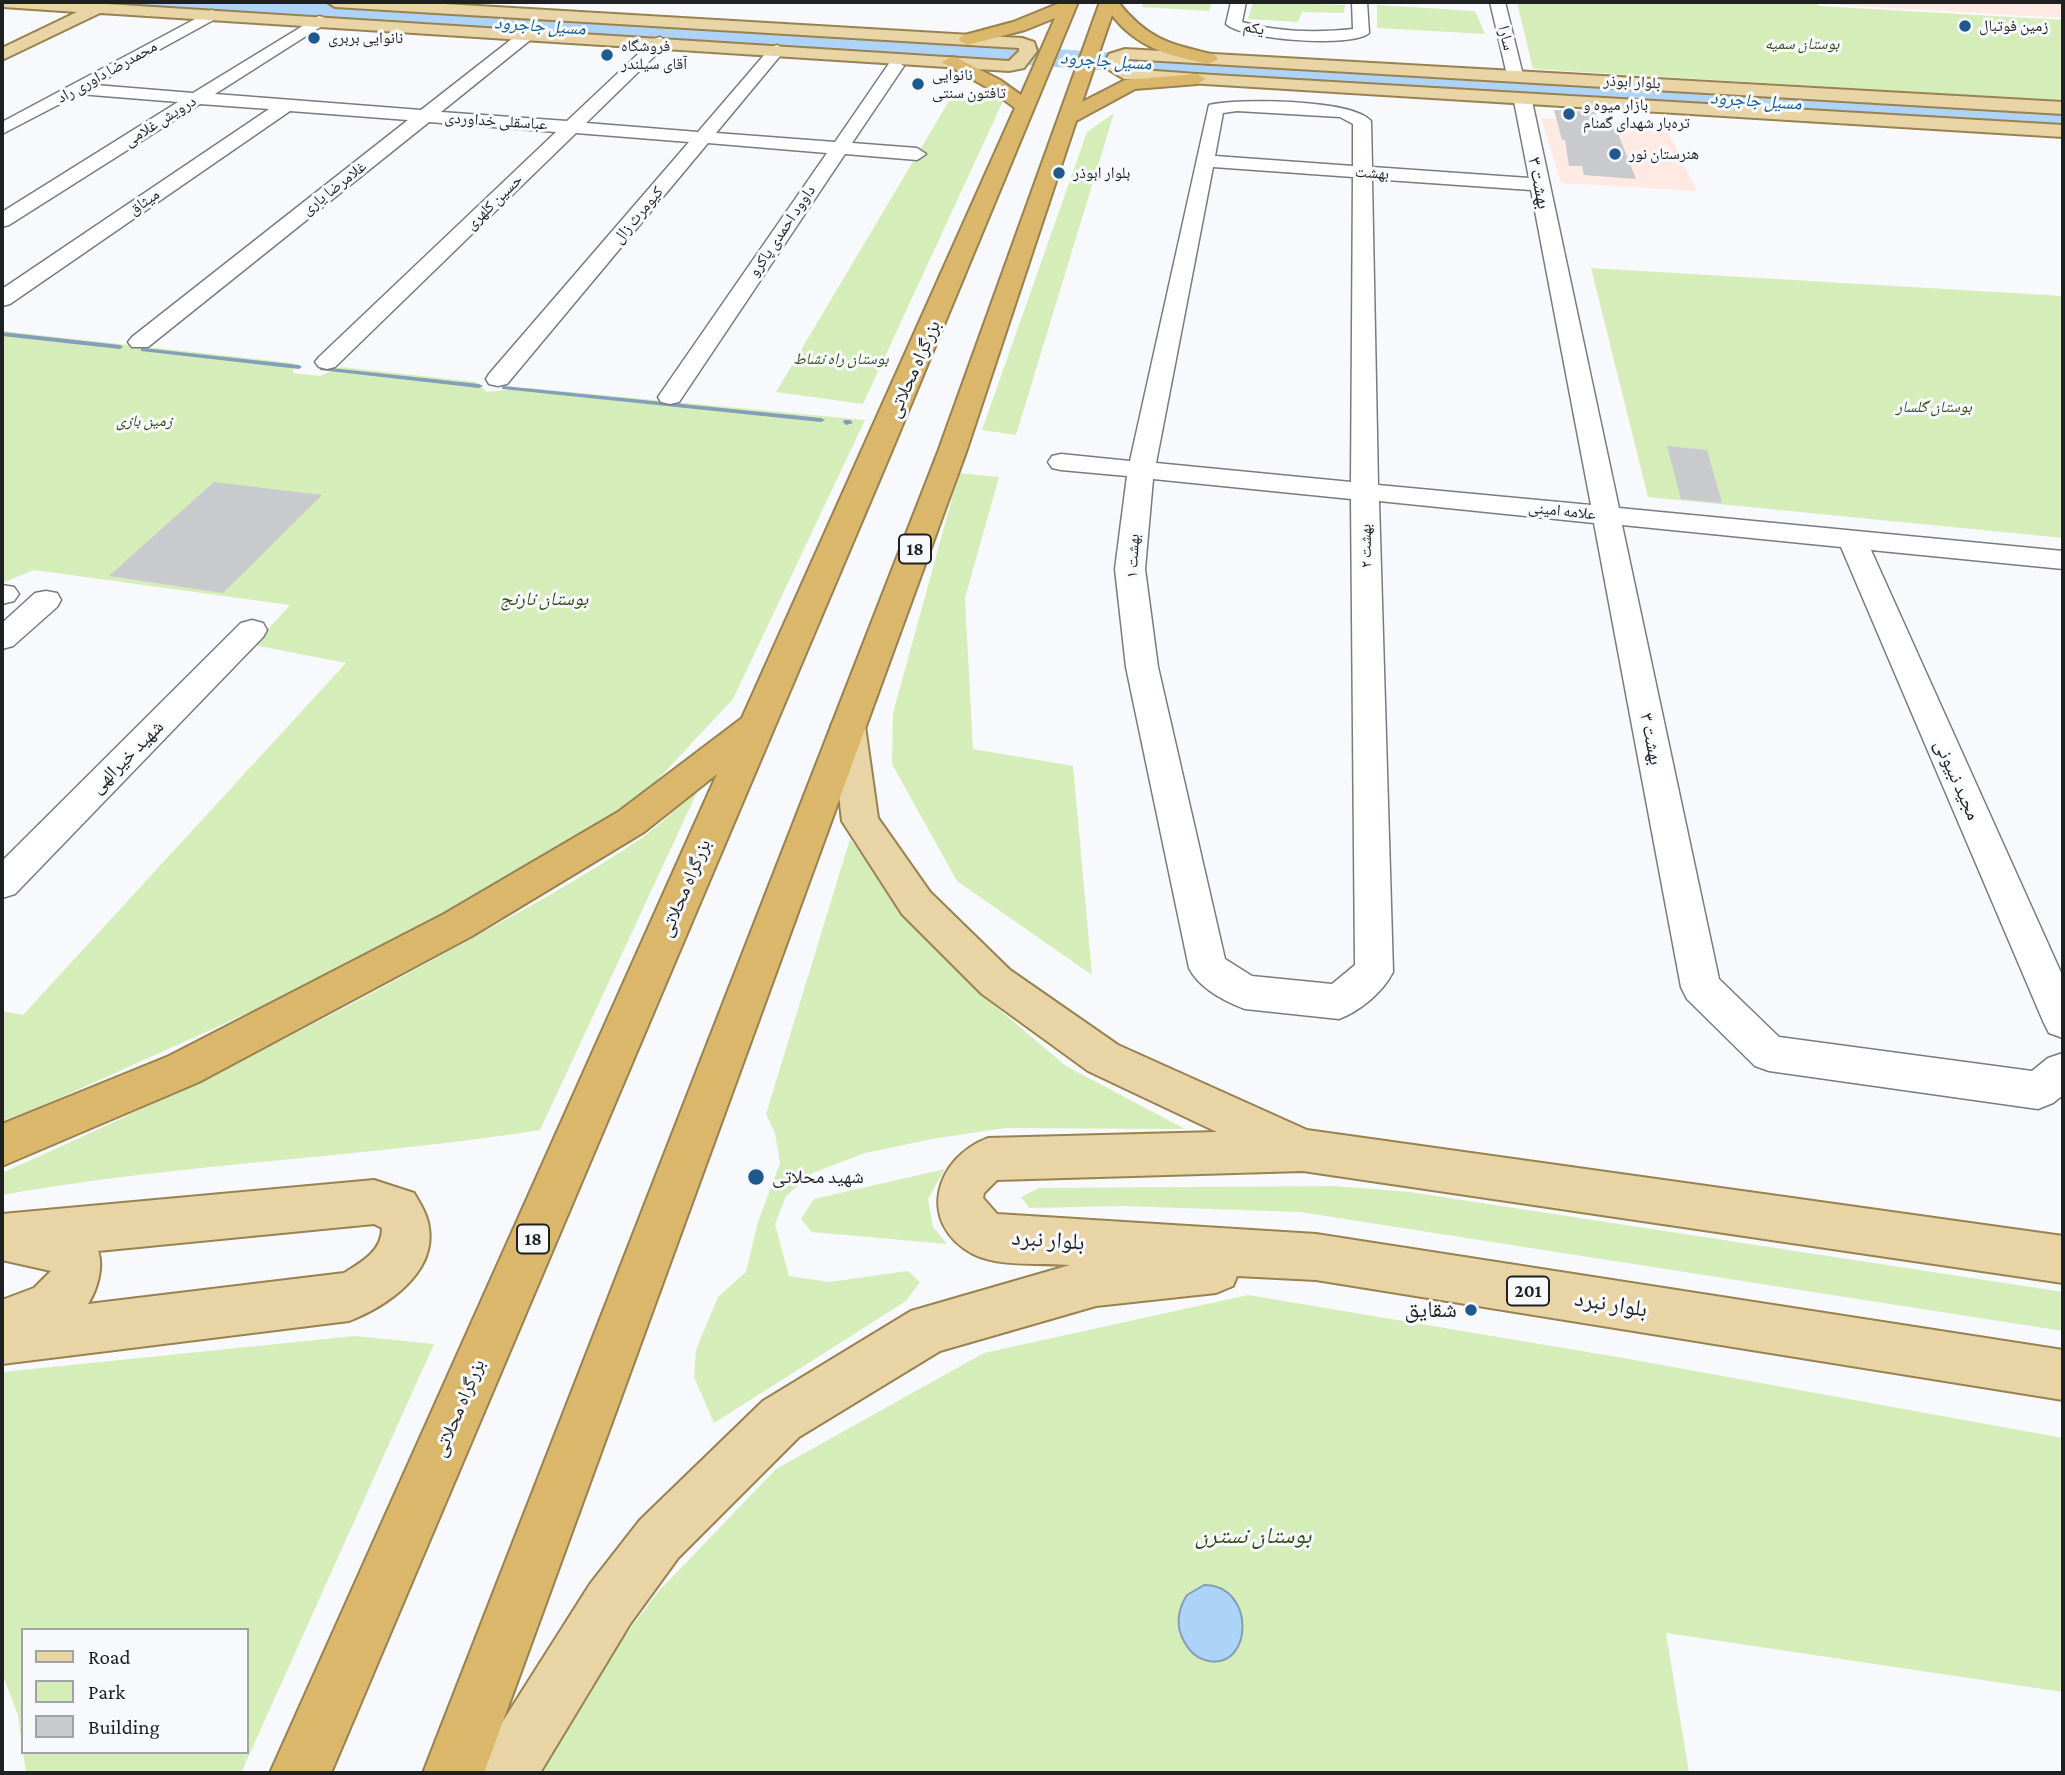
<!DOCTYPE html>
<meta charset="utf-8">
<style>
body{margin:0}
#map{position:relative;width:2065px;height:1775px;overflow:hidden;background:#f7f9fc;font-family:"Crimson Pro",serif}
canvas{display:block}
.frame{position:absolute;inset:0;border:4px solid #1f2021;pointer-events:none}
.legend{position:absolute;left:21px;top:1628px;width:228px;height:126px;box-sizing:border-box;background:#f7f9fc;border:2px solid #a1a2a4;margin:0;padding:9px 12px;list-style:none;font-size:21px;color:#1f2021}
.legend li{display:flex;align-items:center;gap:14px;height:35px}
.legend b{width:35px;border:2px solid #a1a2a4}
</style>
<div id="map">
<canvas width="2065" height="1775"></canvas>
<div class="frame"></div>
<ul class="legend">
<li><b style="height:9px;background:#e9d4a6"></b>Road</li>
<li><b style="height:19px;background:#d5edb9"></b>Park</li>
<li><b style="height:19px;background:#c9cacd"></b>Building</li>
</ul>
</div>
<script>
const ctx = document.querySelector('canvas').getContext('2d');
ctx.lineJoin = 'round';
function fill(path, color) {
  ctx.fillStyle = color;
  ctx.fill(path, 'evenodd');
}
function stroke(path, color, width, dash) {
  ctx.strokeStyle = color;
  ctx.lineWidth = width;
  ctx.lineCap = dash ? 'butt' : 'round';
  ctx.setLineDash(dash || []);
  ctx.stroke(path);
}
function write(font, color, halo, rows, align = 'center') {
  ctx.font = font + ' "Crimson Pro","Noto Naskh Arabic",serif';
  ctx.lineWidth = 6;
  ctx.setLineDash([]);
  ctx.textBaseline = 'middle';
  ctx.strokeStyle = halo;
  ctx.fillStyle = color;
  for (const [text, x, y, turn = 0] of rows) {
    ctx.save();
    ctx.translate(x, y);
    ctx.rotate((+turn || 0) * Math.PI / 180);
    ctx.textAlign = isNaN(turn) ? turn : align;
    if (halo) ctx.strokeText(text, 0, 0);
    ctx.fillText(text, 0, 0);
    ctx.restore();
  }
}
const industrial = new Path2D(`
 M 1839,2 L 2063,2 L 2063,18 L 1841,5 Z
 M 1541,118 L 1665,125 L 1697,191 L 1561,183 Z`);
const green = new Path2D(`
 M 1144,2 L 1212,2 L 1209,11 L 1142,7 Z
 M 1253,2 L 1345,5 L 1344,13 L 1302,12 L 1298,22 L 1248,19 Z
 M 1517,2 L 1816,2 L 1819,6 L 2063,20 L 2063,101 L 1533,69 Z
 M 1377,5 L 1475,11 L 1485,34 L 1377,28 Z
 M 952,96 L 1004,99 L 863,404 L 776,392 Z
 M 1114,113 L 1016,435 L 982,430 L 1087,132 Z
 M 1591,268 L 2063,296 L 2063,538 L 1648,497 Z
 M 2,331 L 293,363 L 293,373 L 320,376 L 341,367 L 476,382 L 487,392 L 528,388 L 865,420 L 733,699 L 647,791 L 593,832 L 303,988 L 2,1124 L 2,1011 L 23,1015 L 346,663 L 254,645 L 290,605 L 34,570 L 2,583 Z
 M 959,473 L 999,477 L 965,598 L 973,749 L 1073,766 L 1092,975 L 957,881 L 892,764 L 893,713 Z
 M 699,788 L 540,1130 C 362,1158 180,1163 2,1195 L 2,1173 C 157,1104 308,1030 456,947 C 519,912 584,878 643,837 C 663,823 681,804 699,788 Z
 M 850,839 L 883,882 L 904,918 L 976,990 L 1066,1066 L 1185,1129 L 1005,1128 L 932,1139 L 865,1153 L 813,1173 L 786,1196 L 775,1224 L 789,1276 L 829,1282 L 908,1271 L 920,1282 L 906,1301 L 714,1423 L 694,1377 L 696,1350 L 718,1297 L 746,1272 L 758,1222 L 780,1163 L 775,1133 L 766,1114 Z
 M 945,1169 L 928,1199 L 933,1227 L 947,1244 L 812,1232 L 801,1219 L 814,1199 Z
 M 1334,1186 L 1410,1192 L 2063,1292 L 2063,1331 L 1300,1212 L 1123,1206 L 1029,1208 L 1021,1197 L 1039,1188 Z
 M 1248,1295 L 1629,1359 L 2063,1438 L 2063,1692 L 1666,1633 L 1689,1773 L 543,1773 L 572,1706 L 657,1593 L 776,1469 L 984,1353 Z
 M 355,1336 L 434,1344 L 241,1773 L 26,1773 L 23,1752 L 247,1752 L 247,1630 L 23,1630 L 23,1752 L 18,1715 L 2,1673 L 2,1372 Z`);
const water = new Path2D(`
 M 1204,1585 C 1256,1585 1253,1669 1209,1661 C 1198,1659 1189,1651 1184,1641 C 1175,1626 1178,1609 1187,1595 Z`);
const stream = new Path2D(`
 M 2,332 L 120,345 L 123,347 L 120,349 L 2,336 Z
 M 143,348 L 299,365 L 302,367 L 299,369 L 141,351 L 141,349 Z
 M 322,367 L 479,384 L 483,386 L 479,388 L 320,370 L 320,368 Z
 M 504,386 L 821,418 L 825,420 L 821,422 L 502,389 L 502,387 Z
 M 844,420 L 850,420 L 853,423 L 846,425 L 843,422 Z`);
const river = new Path2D(`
 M 135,2 L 288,2 L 833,33 L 1351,70 L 2063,111 L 2063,131 L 1351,88 L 833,51 L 149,10 L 139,8 Z`);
const building = new Path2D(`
 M 1554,110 L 1595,112 L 1599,125 L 1615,126 L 1636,179 L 1584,175 L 1582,166 L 1569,166 L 1565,140 L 1562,140 Z
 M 1667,446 L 1707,450 L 1722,503 L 1681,499 Z
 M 214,482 L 322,495 L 223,593 L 109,576 Z`);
const minor = new Path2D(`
 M 1231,2 L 1246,2 L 1242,22 C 1277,32 1317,33 1353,29 L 1352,2 L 1367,2 L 1369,33 C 1354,48 1242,40 1226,24 Z
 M 1490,2 L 1505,2 L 1523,75 L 1521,79 L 1509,79 L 1507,75 Z
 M 212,10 L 220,15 L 217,18 L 95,85 L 193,93 L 319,16 L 325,18 L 327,21 L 325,24 L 215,94 L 421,110 L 522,31 L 534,31 L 536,34 L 534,37 L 441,112 L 567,121 L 654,39 L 660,37 L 668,42 L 666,45 L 586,123 L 698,132 L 771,47 L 777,45 L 785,50 L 716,133 L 835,142 L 890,62 L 896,61 L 904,66 L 852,143 L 917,148 L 926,154 L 917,160 L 845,154 L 679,402 L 670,404 L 661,402 L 658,397 L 827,153 L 708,143 L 507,384 L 498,386 L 489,384 L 486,379 L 489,374 L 689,142 L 576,133 L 335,367 L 327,369 L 319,367 L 315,362 L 319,357 L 556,132 L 429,122 L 148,347 L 132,347 L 128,342 L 132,337 L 408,120 L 290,111 L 10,304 L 2,306 L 2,289 L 269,109 L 200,104 L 9,225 L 2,227 L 2,212 L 178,102 L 79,94 L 2,134 L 2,122 Z
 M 1523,96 L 1532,101 L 1619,508 L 2063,551 L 2063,569 L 1871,550 L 2063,977 L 2063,1038 L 2049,1033 L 2043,1021 L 1841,547 L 1622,525 L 1719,979 L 1779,1037 L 2032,1071 L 2048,1058 L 2063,1053 L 2063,1095 L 2053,1103 L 2038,1109 L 1769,1071 L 1755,1066 L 1687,999 L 1681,987 L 1594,523 L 1379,501 L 1393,972 C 1383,992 1360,1011 1339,1019 L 1245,1009 C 1224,1001 1199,988 1189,968 L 1126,667 L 1115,569 L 1127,476 L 1061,470 L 1052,468 L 1048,462 L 1052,456 L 1061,454 L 1130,461 L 1209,105 C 1237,98 1353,99 1371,121 L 1372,167 L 1529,178 L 1514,101 ZM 1237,111 L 1340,117 L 1353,124 L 1353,166 L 1215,156 L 1223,113 ZM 1213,167 L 1353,177 L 1351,482 L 1156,463 ZM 1372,179 L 1531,190 L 1591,505 L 1378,485 ZM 1153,479 L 1351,499 L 1355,965 L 1332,984 L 1252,976 L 1225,959 L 1158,667 L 1145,569 Z
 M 2,585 L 14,587 L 19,594 L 14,601 L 2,604 Z
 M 46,591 L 57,593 L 61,600 L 57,607 L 13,646 L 2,649 L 2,623 L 35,593 Z
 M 252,620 L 263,623 L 267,630 L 263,637 L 15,894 L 2,898 L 2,861 L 241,623 Z`);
const major = new Path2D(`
 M 2,2 L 75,2 L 1009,61 L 1019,51 L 1019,48 L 335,7 L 327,2 L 411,2 L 1022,38 L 1034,42 L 1037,51 L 1024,68 L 1009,71 L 100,13 L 2,60 L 2,48 L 77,12 L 3,7 Z
 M 1125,49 L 2063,102 L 2063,114 L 1127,59 L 1121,64 L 1128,69 L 1197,74 L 2063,125 L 2063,137 L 1124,79 L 1103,66 L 1109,54 Z
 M 848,714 L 860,717 L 865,726 L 878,818 L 930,892 L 1010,970 L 1118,1045 L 1307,1130 L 2063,1236 L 2063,1283 L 1303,1171 L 997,1180 L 984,1193 L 983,1198 L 997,1214 L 1316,1234 L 2063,1350 L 2063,1400 L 1316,1280 L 1237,1276 L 1233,1286 L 1216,1293 L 1096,1306 L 940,1351 L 799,1437 L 678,1558 L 630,1624 L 540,1773 L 476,1773 L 484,1751 L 590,1584 L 640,1520 L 763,1401 L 911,1311 L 1070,1265 C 1042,1263 998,1267 973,1254 C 916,1223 935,1158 988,1138 L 1217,1132 L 1088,1071 L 982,994 L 902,914 L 842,821 L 831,726 L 836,717 Z
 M 374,1180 L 414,1193 C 420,1203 428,1216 429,1228 C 436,1274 385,1307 349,1321 L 2,1364 L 2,1300 L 34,1288 L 51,1271 L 2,1260 L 2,1214 ZM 374,1224 L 382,1228 C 382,1251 362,1262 344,1273 L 88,1304 C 97,1290 104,1267 98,1251 Z`);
const highway = new Path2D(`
 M 1062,2 L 1078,2 L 890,455 L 331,1773 L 270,1773 L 717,774 L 644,832 L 472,936 L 199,1082 L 2,1166 L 2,1124 L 169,1056 L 444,914 L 618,812 L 742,718 L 1015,108 L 988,88 L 942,62 L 951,57 L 957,58 L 1000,80 L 1021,95 L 1055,18 L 1025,30 L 967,45 L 959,40 L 961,36 L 1013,22 Z
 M 1100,2 L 1118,2 C 1148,40 1170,44 1215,55 L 1218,59 L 1209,64 C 1170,56 1137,48 1112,15 L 1082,102 L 1125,80 L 1197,74 L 1206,79 L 1197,84 L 1135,89 L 1076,121 L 966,452 L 484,1773 L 423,1773 L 938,452 Z`);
const markers = [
 [1965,26,7,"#205990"],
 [314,38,7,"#205990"],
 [607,55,7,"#205990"],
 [918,84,7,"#205990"],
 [1569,114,7,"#205990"],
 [1615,154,7,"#205990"],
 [1059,173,7,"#205990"],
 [756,1177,9,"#205990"],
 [1471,1310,7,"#205990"]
];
const farPoinames = [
 ["زمین فوتبال",1979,26],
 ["نانوایی بربری",328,38],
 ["فروشگاه",621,46],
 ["آقای سیلندر",621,64],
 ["نانوایی",932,75],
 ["تافتون سنتی",932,93],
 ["بازار میوه و",1583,105],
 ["تره‌بار شهدای گمنام",1583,123],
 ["هنرستان نور",1629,154],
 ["بلوار ابوذر",1073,173]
];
const farStreetnames = [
 ["یکم",1254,28,11],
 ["سارا",1506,38,76],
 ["محمدرضا داوری راد",107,72,-29],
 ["بلوار ابوذر",1632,82,3],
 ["درویش غلامی",160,121,-32],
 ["عباسقلی خداوردی",496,121,4],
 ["بهشت",1372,173,4],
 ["غلامرضا یاری",334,188,-38],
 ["میثاق",144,202,-34],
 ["حسین کلهری",494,202,-44],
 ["کیومرث زال",638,215,-50],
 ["داوود احمدی پاکرو",782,231,-56],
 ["علامه امینی",1562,511,6],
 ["بهشت ۲",1366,546,-91],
 ["بهشت ۱",1133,556,-87]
];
const farParknames = [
 ["بوستان سمیه",1802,44],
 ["بوستان راه نشاط",841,359],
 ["بوستان گلسار",1934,407],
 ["زمین بازی",144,421]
];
const farWaternames = [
 ["مسیل جاجرود",540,26,4],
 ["مسیل جاجرود",1106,61,4],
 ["مسیل جاجرود",1756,101,4]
];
const shields = [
 [915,549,32],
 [533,1239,32],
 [1528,1291,42]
];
const shieldNames = [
 ["18",915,549],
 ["18",533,1239],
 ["201",1528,1291]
];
const streetNames = [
 ["بهشت ۳",1539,183,79],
 ["بزرگراه محلاتی",914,369,-66],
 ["بهشت ۳",1651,739,79],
 ["شهید خیرالهی",127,757,-45],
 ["مجید نبیونی",1957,780,66],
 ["بزرگراه محلاتی",685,888,-67],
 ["بزرگراه محلاتی",459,1408,-67]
];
const parkNames = [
 ["بوستان نارنج",544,599]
];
const poiNames = [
 ["شهید محلاتی",772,1177]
];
const nearStreetnames = [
 ["بلوار نبرد",1048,1240,4],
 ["بلوار نبرد",1611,1304,9]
];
const nearPoinames = [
 ["شقایق",1457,1310]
];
const nearParknames = [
 ["بوستان نسترن",1253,1536]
];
fill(industrial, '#feeae2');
fill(green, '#d5edb9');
fill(water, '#add4f8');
stroke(water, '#829eb8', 2);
fill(stream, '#829eb8');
fill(river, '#add4f8');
fill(building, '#c9cacd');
stroke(minor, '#797b7e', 3);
stroke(major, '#998250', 4);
stroke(highway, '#998250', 4);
fill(minor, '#fff');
fill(major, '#e9d4a6');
fill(highway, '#dab76a');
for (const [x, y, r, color] of markers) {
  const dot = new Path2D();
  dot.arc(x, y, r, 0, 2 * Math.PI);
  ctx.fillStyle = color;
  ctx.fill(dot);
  stroke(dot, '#f7f9fc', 2.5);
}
write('16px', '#1f2021', '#f7f9fc', farPoinames, 'left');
write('16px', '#1f2021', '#f7f9fc', farStreetnames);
write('italic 16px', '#354a13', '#f7f9fc', farParknames);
write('italic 18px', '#0f598f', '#f7f9fc', farWaternames);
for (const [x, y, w] of shields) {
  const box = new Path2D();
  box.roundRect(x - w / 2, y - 14.5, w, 29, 5);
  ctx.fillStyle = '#f7f9fc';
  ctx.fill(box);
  stroke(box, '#1f2021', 2);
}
write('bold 18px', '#1f2021', null, shieldNames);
write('19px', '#1f2021', '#f7f9fc', streetNames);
write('italic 19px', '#354a13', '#f7f9fc', parkNames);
write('19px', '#1f2021', '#f7f9fc', poiNames, 'left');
write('23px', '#1f2021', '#f7f9fc', nearStreetnames);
write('23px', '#1f2021', '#f7f9fc', nearPoinames, 'right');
write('italic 23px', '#354a13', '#f7f9fc', nearParknames);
</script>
